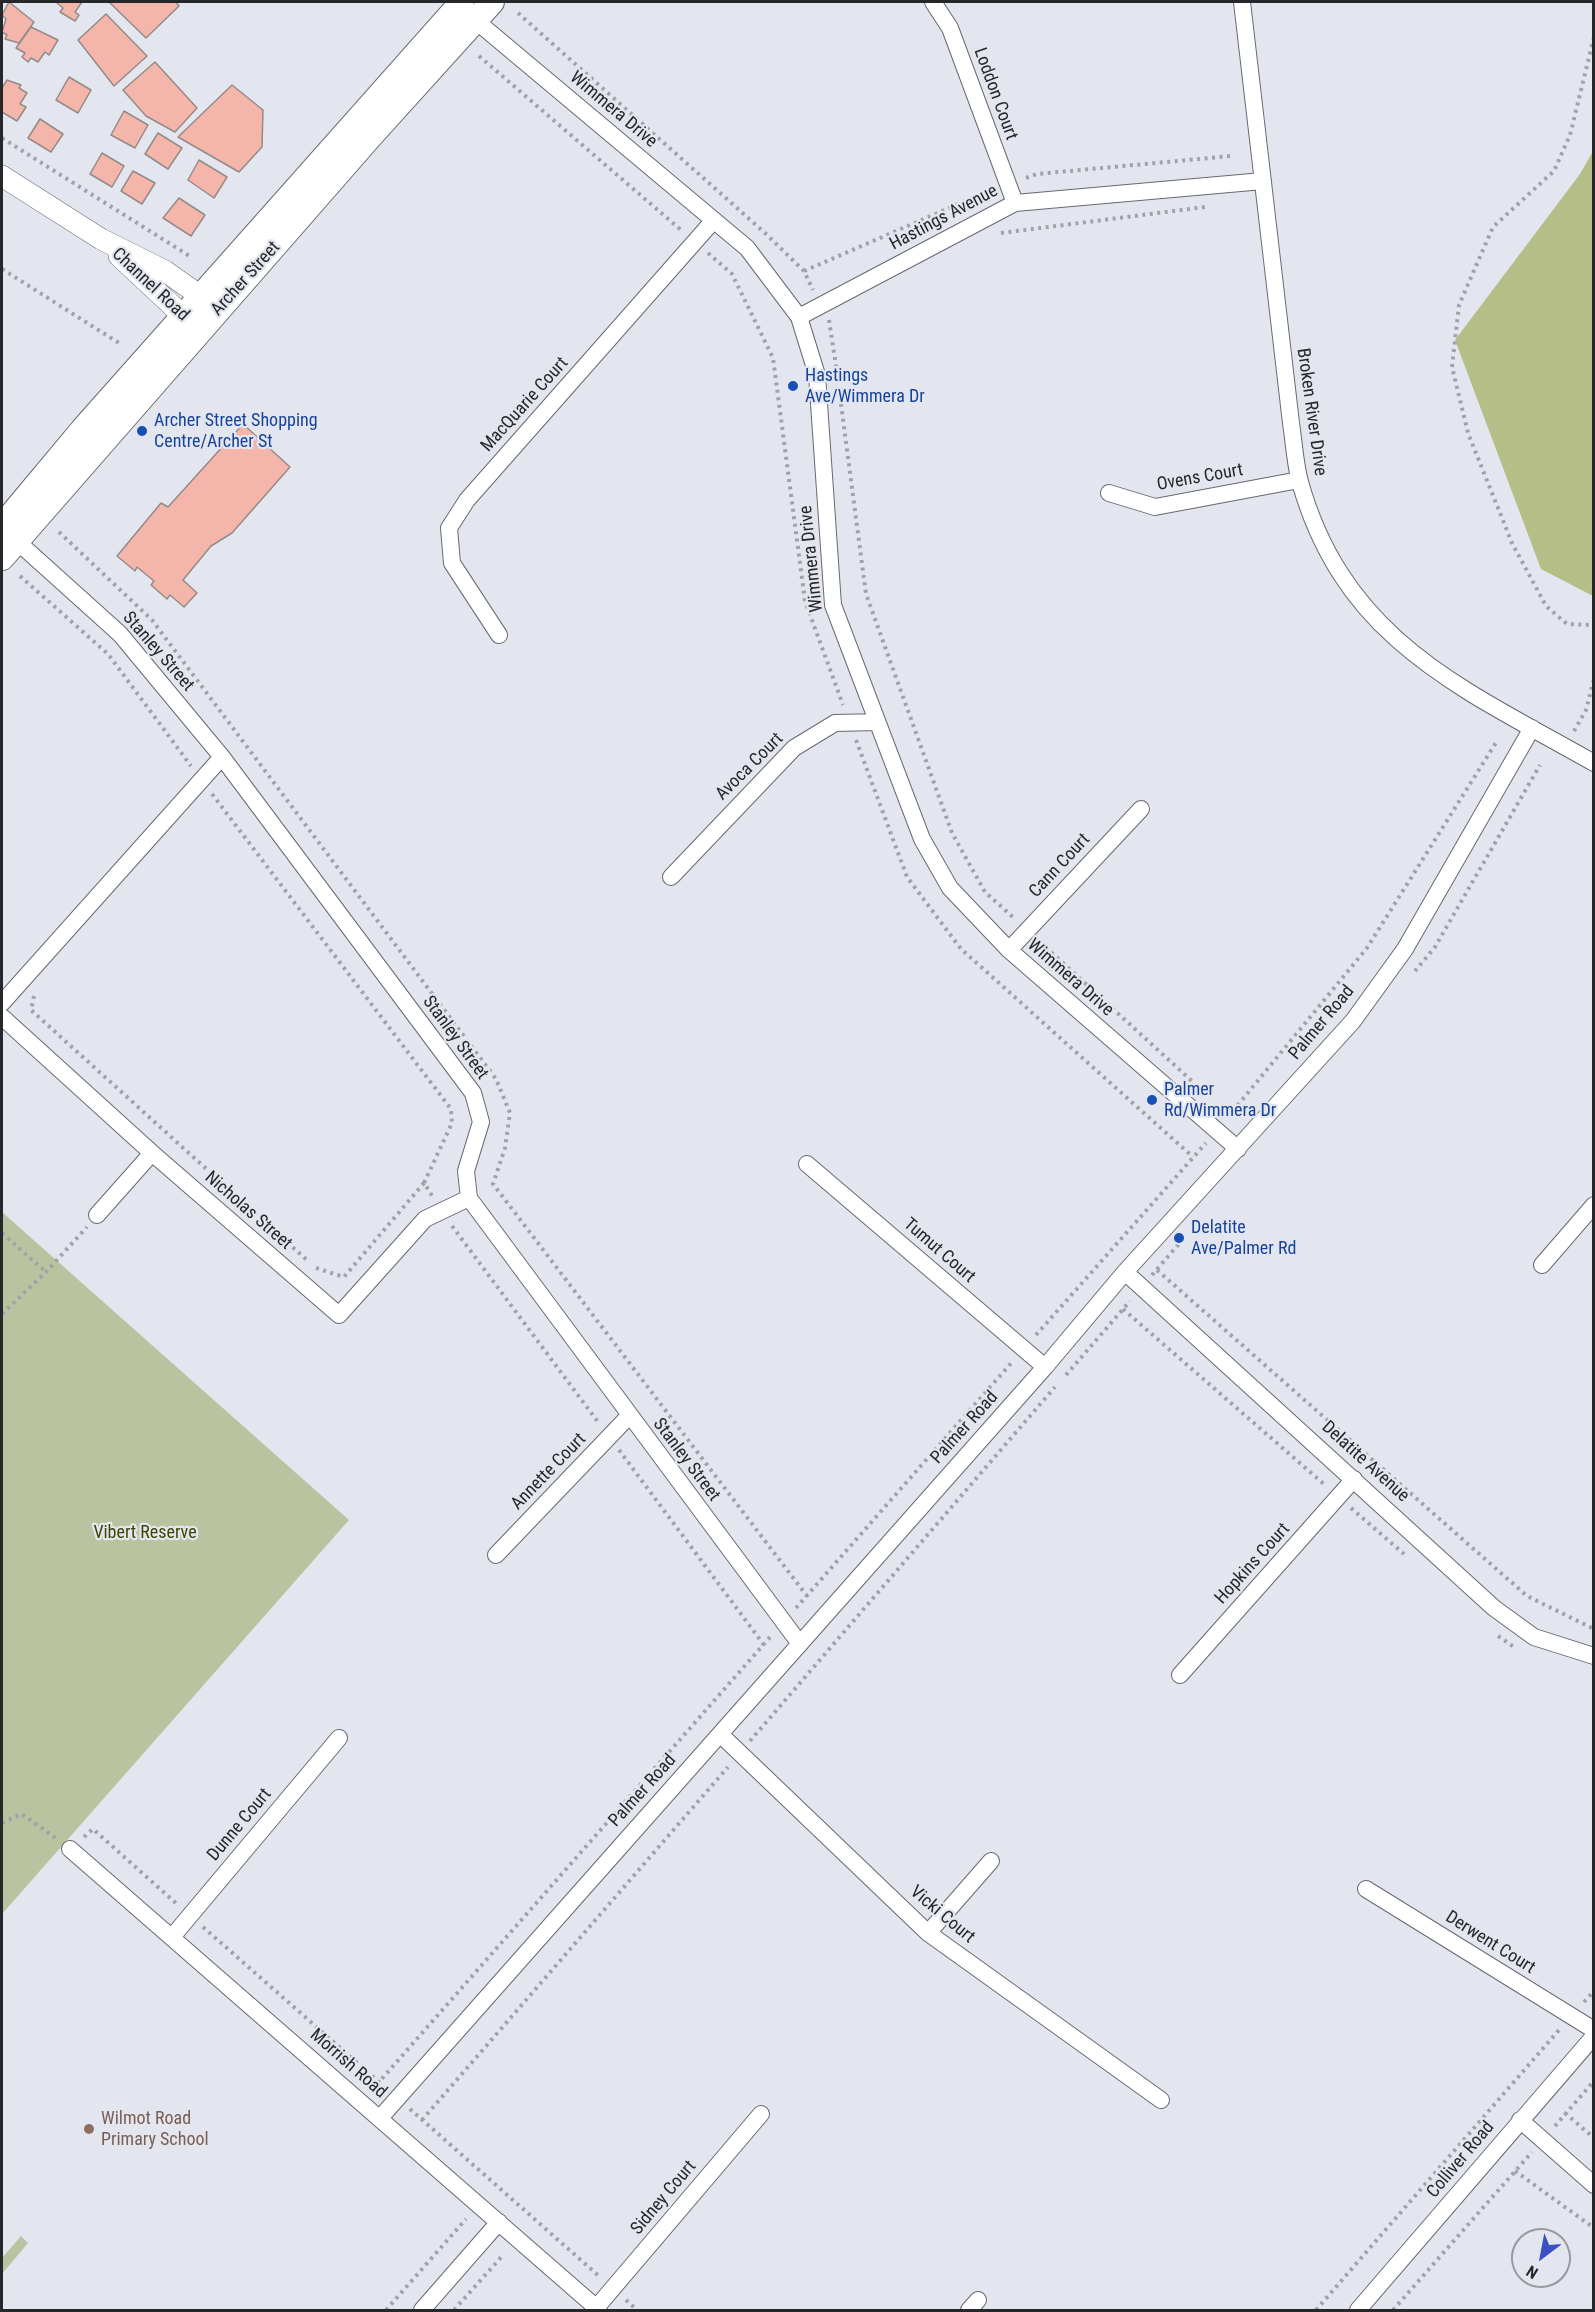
<!DOCTYPE html>
<html>
<head>
<meta charset="utf-8">
<style>
	body { margin:0 }
	#map { position:relative; width:1595px; height:2312px; overflow:hidden; background:#e4e6ef; font-family:"Roboto Condensed",sans-serif }
	canvas { display:block }
	.frame { position:absolute; inset:0; border:3px solid #26272a; pointer-events:none }
	.north { position:absolute; left:1511px; top:2228px; width:60px; height:60px; box-sizing:border-box; background:#e4e6ef; border:2px solid #989aa0; border-radius:50%; rotate:212deg; font-size:16px; font-weight:700; line-height:24px; text-align:center; color:#26272a }
	.north::after { content:''; display:block; margin:auto; width:21px; height:27px; background:#3b50c2; clip-path:polygon(50% 0,100% 100%,50% 72%,0 100%) }
</style>
</head>
<body>
<div id="map">
<canvas width="1595" height="2312"></canvas>
<div class="frame"></div>
<div class="north">N</div>
</div>
<script>
const c = document.querySelector('canvas').getContext('2d');
c.lineJoin = 'round';
function fillPath(path, color) { c.fillStyle = color; c.fill(path, 'evenodd'); }
function stroke(path, color, width, dash) { c.strokeStyle = color; c.lineWidth = width; c.lineCap = dash ? 'butt' : 'round'; c.setLineDash(dash || []); c.stroke(path); }
function write(font, color, halo, rows, align = 'center') {
  c.font = font + ' "Roboto Condensed",sans-serif'; c.lineWidth = 4.5; c.setLineDash([]); c.textBaseline = 'middle'; c.strokeStyle = halo; c.fillStyle = color; for (const [text, x, y, turn = 0] of rows) {
    c.save(); c.translate(x, y); c.rotate((+turn || 0) * Math.PI / 180); c.textAlign = isNaN(turn) ? turn : align; if (halo) c.strokeText(text, 0, 0); c.fillText(text, 0, 0); c.restore();
  }
}
fillPath(new Path2D(`
	M2,1212l347,308 -347,394z
	M21,2236l7,7 -26,31v-16z`), '#bbc29f');
fillPath(new Path2D(`
	M1593,151v445l-52,-27 -86,-229 125,-166z`), '#b5be87');
const building = new Path2D(`
	M9,2l25,20 -15,21 -14,-4 2,-4 -5,-3 4,-13 -4,-4z
	M56,2h26l-7,10 4,3 -4,6 -15,-9 3,-4z
	M109,2h67l3,4 -33,32z
	M106,14l41,42 -33,30 -36,-46z
	M31,27l27,13 -9,15 -4,-3 -7,10 -7,-4 -3,4 -6,-5 3,-4 -9,-5z
	M155,62l42,46 -22,24 -29,-16 -23,-26z
	M69,77l22,13 -13,23 -22,-13z
	M7,80l14,5 -2,3 8,5 -7,11 6,3 -9,14 -15,-9v-24z
	M232,85l31,25 -1,37 -23,25 -61,-35z
	M124,111l24,14 -13,23 -24,-13z
	M40,119l23,15 -12,18 -23,-14z
	M158,133l24,15 -14,21 -23,-15z
	M102,153l22,13 -12,21 -22,-13z
	M199,160l28,17 -13,21 -26,-18z
	M133,171l22,12 -13,21 -21,-13z
	M179,198l26,17 -14,21 -28,-18z
	M243,424l47,43 -58,66 -21,13 -28,34 14,13 -13,14 -14,-12 -3,4 -16,-14 3,-4 -17,-14 -2,4 -18,-15 44,-53 7,4z`);
fillPath(building, '#f4b6aa');
stroke(building, '#948b89', 1.5);
const minor = new Path2D(`
	M933,2l17,26 65,175
	M1242,2l49,421c3,20 4,40 9,59 45,159 162,206 294,281
	M469,15l278,233 52,69 18,58 16,230 89,234 28,49 59,62 229,199
	M799,317l216,-114 248,-22
	M1109,493l46,14 144,-27
	M10,535l110,99 102,123 251,336 8,29 -15,49 3,27 331,446
	M499,635l-47,-72 -3,-35 18,-28 247,-280
	M671,877l123,-129 41,-25 42,-1
	M1009,950l132,-141
	M2,1003l220,-246
	M2,1017l150,136 187,162 86,-96 44,-21
	M807,1164l238,203
	M97,1215l55,-62
	M1542,1265l52,-60
	M1125,1272l369,336 40,29 60,19
	M496,1555l133,-139
	M1180,1675l174,-196
	M720,1734l208,199 233,167
	M70,1849l529,461
	M1366,1889l228,141
	M928,1933l63,-72
	M172,1937l167,-199
	M380,2118l665,-751 80,-95 228,-251 52,-72 127,-221
	M1520,2120l74,65
	M596,2308l165,-194
	M422,2310l77,-88
	M969,2310l9,-10
	M1358,2310l236,-274`);
const tertiary = new Path2D(`
	M2,176l99,63 64,32 48,34
	M119,256l76,71`);
const secondary = new Path2D(`
	M2,526l81,-97 379,-427
	M2,558l367,-420 123,-136`);
stroke(minor, '#676970', 18);
stroke(tertiary, '#676970', 22);
stroke(secondary, '#676970', 26);
stroke(new Path2D(`
	M518,13l247,220 39,38 9,19
	M1594,37l-24,98 -16,36 -61,56 -34,78 -7,62 16,66 44,110 34,63 21,18 27,1
	M479,56l202,174
	M2,138l189,119
	M1026,178l11,-4 194,-18
	M1001,233l204,-26
	M708,253l24,21 41,84 32,243 38,104
	M2,269l117,74
	M804,271l189,-82
	M829,320l7,46
	M839,389l27,205 86,239 33,59 30,27
	M59,532l93,88 344,459 14,34 -5,35 -12,36 314,412
	M20,576l88,78 83,112
	M1574,731l12,-21 8,-31
	M856,740l51,137 54,72 232,208
	M212,794l239,315 1,14 -28,60 9,14
	M1040,942l154,141
	M1415,971l20,-24 105,-182
	M34,996l-3,14 277,251
	M1228,1117l139,-169 130,-207
	M452,1226l146,196
	M2,1233l44,39
	M316,1268l28,9 80,-94
	M1157,1270l370,326 67,33
	M1152,1275l32,-37
	M1123,1309l202,176
	M2,1314l44,-42 41,-45
	M1036,1335l170,-192
	M1066,1375l64,-74
	M619,1450l145,195
	M1351,1508l53,46
	M796,1608l217,-247
	M1498,1636l16,11
	M750,1741l305,-354
	M2,1823l20,-9 35,25
	M84,1837l9,-8 84,75
	M203,1927l177,156
	M1584,2002l10,-11
	M372,2090l399,-454
	M410,2109l190,168
	M1565,2113l29,25
	M422,2120l306,-353
	M1555,2126l39,-45
	M1515,2171l79,57
	M626,2300l11,10
	M386,2310l80,-91
	M454,2310l50,-56
	M1316,2310l243,-280
	M1393,2310l139,-158`), '#a1a2a9', 4, [3, 4.5]);
stroke(minor, '#fff', 16);
stroke(tertiary, '#fff', 21);
stroke(secondary, '#fff', 24);
for (const [x, y, r, color] of [
	[793,386,6,"#1a4fb4"],
	[142,431,6,"#1a4fb4"],
	[1152,1100,6,"#1a4fb4"],
	[1179,1238,6,"#1a4fb4"],
	[89,2129,6,"#8d6e63"]
]) { const dot = new Path2D(); dot.arc(x, y, r, 0, 2 * Math.PI); c.fillStyle = color; c.fill(dot); stroke(dot, '#e4e6ef', 2); }
write('18px', '#26272a', '#e4e6ef', [
	["Loddon Court",995,94,70],
	["Wimmera Drive",613,110,40],
	["Hastings Avenue",944,218,-28],
	["Archer Street",246,279,-48],
	["Channel Road",150,285,43],
	["MacQuarie Court",525,405,-48],
	["Broken River Drive",1311,412,82],
	["Ovens Court",1200,478,-10],
	["Wimmera Drive",812,559,-96],
	["Stanley Street",158,652,49],
	["Avoca Court",750,767,-45],
	["Cann Court",1060,866,-47],
	["Wimmera Drive",1070,978,41],
	["Palmer Road",1322,1023,-50],
	["Stanley Street",455,1038,54],
	["Nicholas Street",248,1211,41],
	["Tumut Court",939,1251,41],
	["Palmer Road",965,1428,-48],
	["Stanley Street",686,1460,53],
	["Delatite Avenue",1365,1462,42],
	["Annette Court",549,1472,-46],
	["Hopkins Court",1253,1564,-48],
	["Palmer Road",643,1791,-48],
	["Dunne Court",240,1825,-50],
	["Vicki Court",942,1915,40],
	["Derwent Court",1490,1943,32],
	["Morrish Road",348,2064,41],
	["Colliver Road",1461,2160,-50],
	["Sidney Court",664,2198,-50]
]);
write('18px', '#164399', '#e4e6ef', [
	["Hastings",805,376],
	["Ave/Wimmera Dr",805,397],
	["Archer Street Shopping",154,421],
	["Centre/Archer St",154,442],
	["Palmer",1164,1090],
	["Rd/Wimmera Dr",1164,1111],
	["Delatite",1191,1228],
	["Ave/Palmer Rd",1191,1249]
], 'left');
write('18px', '#3c4400', '#e4e6ef', [
	["Vibert Reserve",145,1533]
]);
write('18px', '#785e54', '#e4e6ef', [
	["Wilmot Road",101,2119],
	["Primary School",101,2140]
], 'left');
</script>
</body>
</html>
